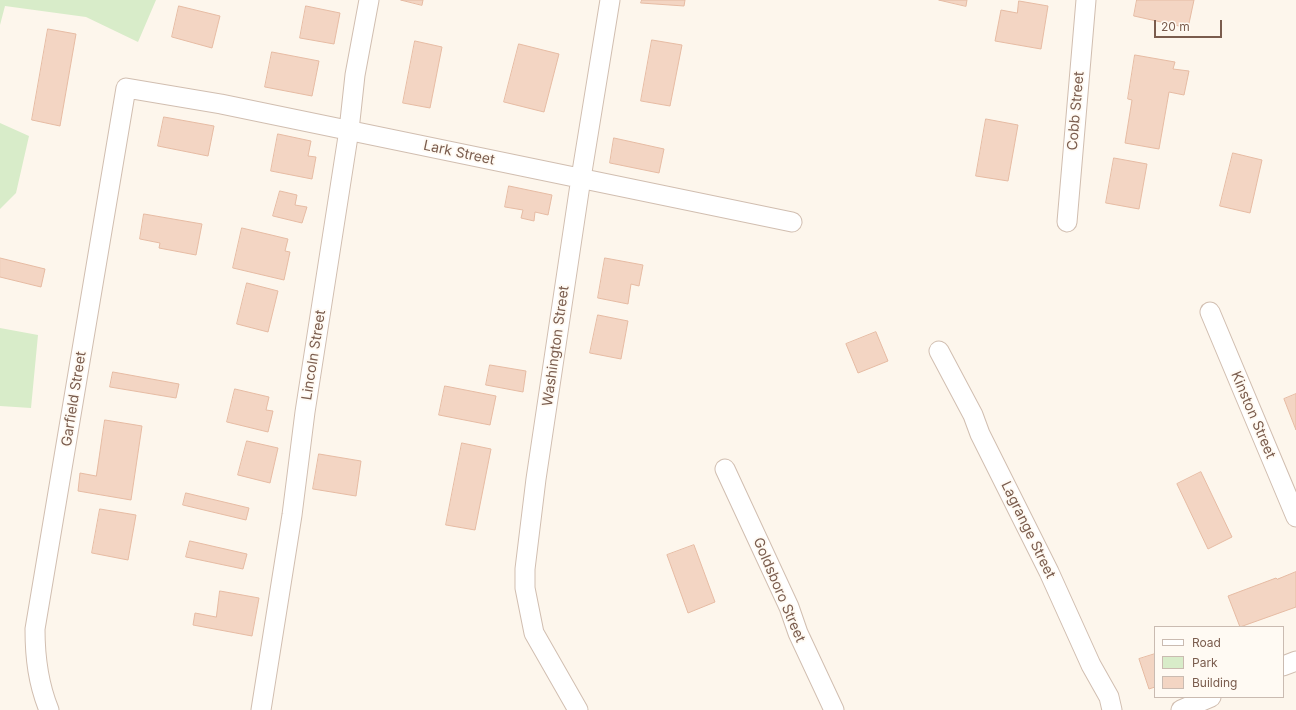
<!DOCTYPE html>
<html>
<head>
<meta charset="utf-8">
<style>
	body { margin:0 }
	#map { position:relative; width:1296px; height:710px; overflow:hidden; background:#fdf6ec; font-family:Inter,sans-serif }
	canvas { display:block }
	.legend { position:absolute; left:1154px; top:626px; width:130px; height:72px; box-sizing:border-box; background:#fffaf3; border:1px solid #cabbb1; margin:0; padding:5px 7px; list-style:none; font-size:12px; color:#7a5c4d }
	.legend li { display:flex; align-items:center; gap:8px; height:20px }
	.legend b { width:20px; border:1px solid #cabbb1 }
	.scale { position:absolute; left:1154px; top:20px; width:68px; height:18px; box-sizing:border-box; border:2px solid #7a5c4d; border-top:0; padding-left:5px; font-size:12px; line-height:14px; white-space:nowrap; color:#7a5c4d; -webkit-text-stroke:3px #fffaf3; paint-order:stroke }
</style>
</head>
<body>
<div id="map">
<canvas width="1296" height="710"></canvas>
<ul class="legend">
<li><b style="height:5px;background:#fff"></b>Road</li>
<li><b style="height:11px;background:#d8ecc9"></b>Park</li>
<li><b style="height:11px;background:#f3d5c3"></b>Building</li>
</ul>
<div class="scale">20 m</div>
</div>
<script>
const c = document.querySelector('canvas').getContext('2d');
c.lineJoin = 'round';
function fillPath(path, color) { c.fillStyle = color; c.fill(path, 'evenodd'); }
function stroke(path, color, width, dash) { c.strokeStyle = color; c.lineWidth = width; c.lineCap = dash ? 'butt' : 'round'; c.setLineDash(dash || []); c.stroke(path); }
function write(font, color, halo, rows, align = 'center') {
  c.font = font + ' Inter,sans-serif'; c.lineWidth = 3.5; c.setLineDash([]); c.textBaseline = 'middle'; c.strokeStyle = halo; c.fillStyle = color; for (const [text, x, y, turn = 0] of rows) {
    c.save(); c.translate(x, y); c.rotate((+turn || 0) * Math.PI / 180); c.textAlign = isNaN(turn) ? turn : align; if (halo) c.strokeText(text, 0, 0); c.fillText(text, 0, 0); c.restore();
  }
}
fillPath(new Path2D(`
	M0,0h156l-18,42 -52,-25 -81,-11 -5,19z
	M0,123l29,13 -13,57 -16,16z
	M0,328l38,7 -7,73 -31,-2z`), '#d8ecc9');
const building = new Path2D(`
	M401,0h22l-1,5z
	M642,0h43l-1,6 -43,-3z
	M939,0h28l-1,6z
	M1137,0h57l-6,28 -54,-12z
	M1019,1l29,5 -7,43 -46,-8 6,-31 16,3z
	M179,6l41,10 -8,32 -40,-11z
	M306,6l34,7 -6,31 -34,-6z
	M48,29l28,5 -16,92 -28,-6z
	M652,40l30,5 -12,61 -29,-5z
	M415,41l27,6 -12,61 -27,-5z
	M519,44l40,10 -15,58 -40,-10z
	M272,52l47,9 -7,35 -47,-9z
	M1135,55l40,7 -2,7 16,2 -5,24 -15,-3 -10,57 -34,-6 7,-43 -4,-1z
	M164,117l50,9 -6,30 -50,-10z
	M986,119l32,6 -10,56 -32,-5z
	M278,134l33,7 -3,15 8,1 -4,22 -41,-8z
	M614,138l50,11 -5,24 -49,-10z
	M1233,153l29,7 -12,53 -30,-7z
	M1114,158l33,6 -8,45 -33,-6z
	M509,186l43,9 -4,20 -13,-3 -1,9 -13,-3 2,-8 -18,-3z
	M280,191l17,4 -2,10 12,2 -5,16 -29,-7z
	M144,214l58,10 -6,31 -37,-7 1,-5 -20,-4z
	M242,228l46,11 -3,12 5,1 -6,28 -51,-12z
	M0,258l45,11 -4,18 -41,-10z
	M605,258l38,7 -4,21 -8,-2 -3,20 -30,-6z
	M247,283l31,8 -10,41 -31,-8z
	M598,315l30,6 -7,38 -31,-6z
	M876,332l12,29 -30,12 -12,-29z
	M490,365l36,6 -3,21 -37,-7z
	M113,372l66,12 -3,14 -66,-11z
	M445,386l51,10 -6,29 -51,-10z
	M235,389l34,8 -3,13 7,1 -5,21 -41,-10z
	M1296,394v36l-12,-31z
	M105,420l37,6 -11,74 -53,-9 2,-18 16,3z
	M247,441l31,7 -8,35 -32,-8z
	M462,443l29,6 -16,81 -29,-5z
	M319,454l42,7 -5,35 -43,-7z
	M1201,472l31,65 -24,12 -31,-65z
	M186,493l63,15 -3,12 -63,-15z
	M100,509l36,6 -8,45 -36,-7z
	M190,541l57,13 -4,15 -57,-12z
	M694,545l21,57 -27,11 -21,-58z
	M1296,572v35l-56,20 -12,-31 48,-18 1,1z
	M220,591l39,7 -7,38 -59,-11 2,-12 21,4z
	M1155,654v33l-6,2 -10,-30z`);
fillPath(building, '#f3d5c3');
stroke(building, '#e6bba3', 1);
const minor = new Path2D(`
	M1067,222l19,-222
	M1210,312l86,205
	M939,351l34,64 7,19 69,138 42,93 18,32 3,13
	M725,469l64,138 9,26 36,77
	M1283,666l13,-5
	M49,710c-11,-27 -14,-52 -14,-81l91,-541 95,16 571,118
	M261,710l31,-195 13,-103 44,-282 6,-55 14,-75
	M578,710l-44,-77 -9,-45v-19l11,-90 45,-301 29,-178
	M1181,710l30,-13`);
stroke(minor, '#d1beb0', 21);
stroke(minor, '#fff', 19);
write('14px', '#7a5c4d', '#fffaf3', [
	["Cobb Street",1076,111,-85],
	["Lark Street",459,153,12],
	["Washington Street",556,346,-82],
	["Lincoln Street",314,355,-81],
	["Garfield Street",74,399,-81],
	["Kinston Street",1253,415,67],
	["Lagrange Street",1028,530,64],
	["Goldsboro Street",779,590,67]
]);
</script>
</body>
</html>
